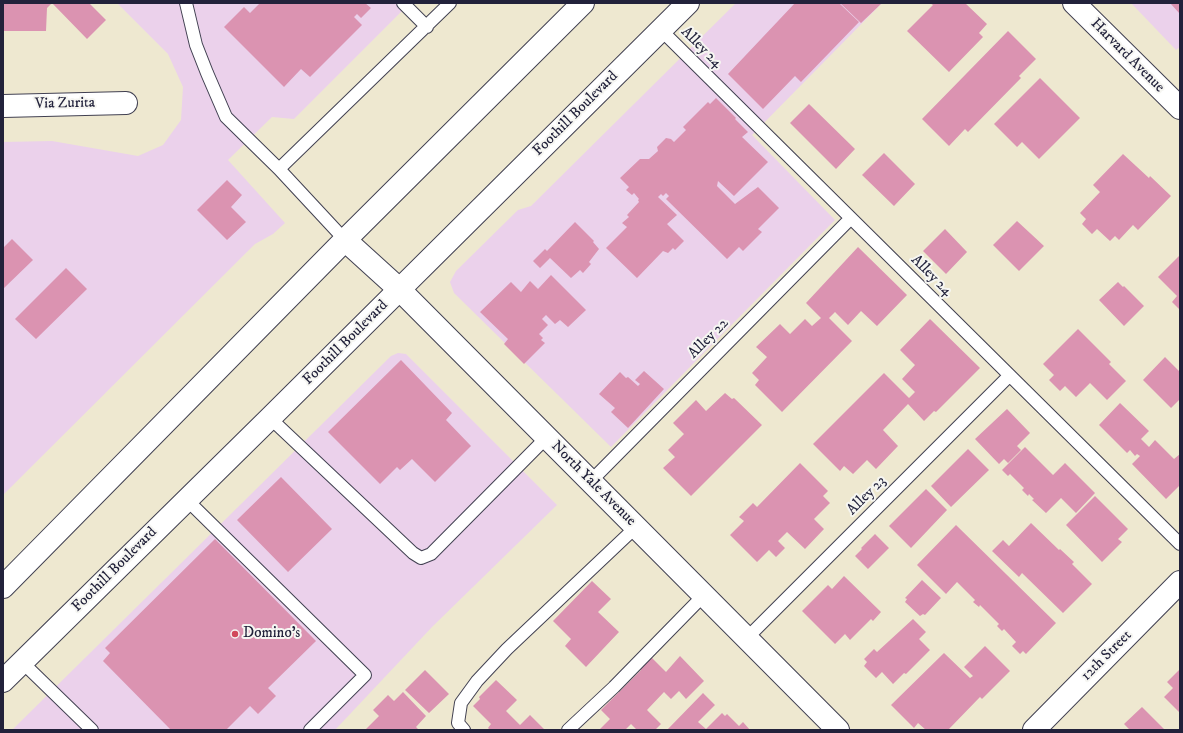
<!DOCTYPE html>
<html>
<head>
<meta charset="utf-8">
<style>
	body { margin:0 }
	#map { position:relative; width:1183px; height:733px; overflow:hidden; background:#eee8d0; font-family:"IM FELL DW Pica",serif }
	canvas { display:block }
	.frame { position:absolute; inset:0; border:4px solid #22223b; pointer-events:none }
</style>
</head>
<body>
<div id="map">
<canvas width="1183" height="733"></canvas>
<div class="frame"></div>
</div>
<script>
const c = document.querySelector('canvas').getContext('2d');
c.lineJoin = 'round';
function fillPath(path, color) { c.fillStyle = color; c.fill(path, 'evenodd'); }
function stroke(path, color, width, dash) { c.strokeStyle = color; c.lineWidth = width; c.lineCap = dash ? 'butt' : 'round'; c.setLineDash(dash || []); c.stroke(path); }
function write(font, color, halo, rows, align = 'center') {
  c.font = font + ' "IM FELL DW Pica",serif'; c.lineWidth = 4; c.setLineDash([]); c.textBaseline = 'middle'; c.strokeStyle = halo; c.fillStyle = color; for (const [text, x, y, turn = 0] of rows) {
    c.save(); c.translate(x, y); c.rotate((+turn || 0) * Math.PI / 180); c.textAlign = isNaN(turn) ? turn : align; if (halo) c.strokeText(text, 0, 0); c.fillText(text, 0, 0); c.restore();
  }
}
fillPath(new Path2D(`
	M117,3h293l-116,116 -22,-2 -44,43 57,63 -12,11 -18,10 -252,251v-353l49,-1 86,15 25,-11 18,-25 2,-33 -15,-33z
	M736,3h146l-130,132 83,85 -224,227 -157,-154 -4,-11 6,-11 62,-61 13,-4z
	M1131,3h49v44l-4,3z
	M398,353l8,1 151,151 -125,122 -97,103h-323l379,-374z`), '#ebd1eb');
fillPath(new Path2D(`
	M3,3h86l17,17 -19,19 -35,-36 -5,5 -1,23h-43z
	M260,3h105l6,5 -10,10 -4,-4 -3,3 8,8 -52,52 -9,-8 -17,18 -60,-60 20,-20 6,6z
	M795,3h44l20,19 -58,60 -6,-6 -32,33 -35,-35z
	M840,3h42l-21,20z
	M930,3h35l22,21 -8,9 4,4 -34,35 -42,-41 26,-26z
	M1170,3h10v11z
	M1008,31l28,28 -17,17 2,2 -53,54 -3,-3 -16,17 -27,-27z
	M1040,78l40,40 -41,41 -17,-17 -5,5 -23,-23z
	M716,98l20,20 -1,1 13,13 -6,5 26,25 -34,34 -16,-15 -1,5 18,18 23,-17 21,21 -21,21 4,3 -19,19 -4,-4 -12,12 -61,-60 3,-3 -3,-3 -3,3 -2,-2 -3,3 19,18 -10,9 17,17 -9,9 -2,-2 -5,5 -5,-2 -26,27 -31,-30 21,-21 -5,-4 7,-6 -2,-2 12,-13 -1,-2 1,-1 -5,-6 -2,2 -6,-5 3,-3 -9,-9 20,-19h9l9,-8 -1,-4 9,-9 5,1 3,3 12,-12 -3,-3 25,-25 2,2z
	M809,104l46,45 -19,20 -46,-46z
	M884,153l31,31 -21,22 -32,-31z
	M1123,154l26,24 1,-2 21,20 -33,34 -5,-5 -14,15 -4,-4 -5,5 -13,-12 -5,5 -10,-10 4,-5 -6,-6 20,-21 -7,-7z
	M227,180l15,15 -11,12 15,15 -19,18 -30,-30z
	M1017,221l27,25 -25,25 -26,-26z
	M575,222l19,19 -1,1 6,7 -10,13 2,2 -8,9 -3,-3 -9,8 -21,-20 -10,10 -7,-7 12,-12 2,2z
	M945,229l22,23 -21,22 -23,-23z
	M12,239l21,21 -30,29v-41z
	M858,247l49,48 -30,31 -16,-15 -13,14 -13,-13 -6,6 23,23 -70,71 -27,-27 4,-5 -7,-7 15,-16 -11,-10 24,-23 10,10 15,-15 7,7 9,-8 -15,-15z
	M1180,255v55l-8,-8 5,-6 -19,-19z
	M66,268l21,21 -51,50 -21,-20z
	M551,275l35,35 -18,17 -8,-7 -5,4 -9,-9 -4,4 6,6 -9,9 4,4 -2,2 4,3 -21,21 -20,-20 4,-5 -28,-27 31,-30 10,10 9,-11 8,8z
	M1118,282l5,5 1,-1 20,20 -20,20 -25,-26z
	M930,319l50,49 -44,44 -2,-1 -10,10 -16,-17 -25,26 15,16 -22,23 -9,-9 -14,14 -9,-8 -4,5 -27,-27 71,-71 25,25 6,-6 -13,-13 13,-14 -15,-15z
	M1078,329l33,33 -2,2 17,17 -19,19 -17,-17 -14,14 -11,-11 -5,5 -11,-11 5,-5 -11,-11z
	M1165,357l15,15v27l-9,9 -28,-28z
	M401,360l51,53 -6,7 25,26 -36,36 -23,-23 -12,11 -3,-3 -17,17 -52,-52z
	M644,371l20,18 -36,39 -17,-16 4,-4 -16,-14 21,-22 6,6 2,-1 10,9 2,-2 -5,-4z
	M725,393l7,6 2,-1 28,27 -71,71 -28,-28 12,-11 -7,-7 16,-16 -11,-11 23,-23 10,11z
	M1120,403l29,28 -8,8 8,8 6,-7 19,19 6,-5v31l-14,14 -34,-35 8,-8 -3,-2 -2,2 -5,-6 -3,3 -28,-28z
	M1007,409l23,24 -13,13 4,4 -13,13 -4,-4 -5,5 -24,-25z
	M1025,447l28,28 12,-12 30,30 -19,20 -15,-15 -15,15 -14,-13 2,-1 -5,-5 -1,2 -6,-6 2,-2 -14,-14 -2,2 -6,-6z
	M968,449l21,21 -38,37 -20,-21z
	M800,463l28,28 -5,5 7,7 -16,16 10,10 -19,20 -18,-17 -9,9 7,7 -9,9 -7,-7 -12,12 -27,-27 14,-14 -5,-4 14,-14 4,4z
	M281,477l51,52 -44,43 -51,-52z
	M926,489l21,21 -36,38 -22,-22z
	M1095,496l33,33 -10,10 4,3 -20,20 -36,-37z
	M1031,523l28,27 1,-1 14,13 -2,2 20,20 -29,29 -41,-40 -3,4 -27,-26 11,-11 6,6z
	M956,525l100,98 -30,31 -3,-3 -3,3 -8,-8 4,-4 -12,-13 -2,2 -5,-5 2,-2 -19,-19 -1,2 -6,-5 2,-2 -18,-18 -11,12 -29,-29z
	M875,534l14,14 -21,21 -13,-13 7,-7 -1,-1z
	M215,539l101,102 -48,47 8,8 -18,18 -8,-8 -24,24h-55l-68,-69 7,-8 -5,-5z
	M844,576l37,36 -8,9 -2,-2 -21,21 -5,-6 -10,10 -33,-33 26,-26 4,4z
	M922,580l19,18 -16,17 -2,-1 -3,2 -15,-14 2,-3 -2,-1z
	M592,581l19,18 -13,13 21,20 -33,35 -21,-21 6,-7 -18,-18z
	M913,619l13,13 -7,7 11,11 -24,24 -2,-1 -11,11 -11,-12 -6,6 -12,-12 3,-4 -3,-3 10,-10 3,3z
	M985,646l25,25 -28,28 -2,-2 -32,33h-22l-8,-7 -4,5 -23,-23 53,-52 26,25 3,-2 -9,-9z
	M650,656l16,16 14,-16 24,25 -18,18 -7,-8 -8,8 -7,-7 -17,18 14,14 -6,6h-18l-6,-6 -6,6h-26l11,-11 -9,-9 40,-40 -3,-3z
	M1180,669v44l-16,-16 9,-9 -6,-6z
	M425,670l24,24 -20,19 -24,-23z
	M496,680l21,20 -11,11 14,14 10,-10 15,15h-55l-2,-2 3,-4 -18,-18 7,-7 -1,-2z
	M403,692l23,24 -10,11 3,3h-54l14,-14 -6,-6 15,-15 6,6z
	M703,693l12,12 -17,17 8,7 16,-16 3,3 2,-2 12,12 4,-4 7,8h-83z
	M1142,707l23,23h-35l-6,-6z`), '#db93b1');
const service = new Path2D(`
	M186,3l10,42 11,28 19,44 53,52 66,71
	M403,3l24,24
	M661,30l519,514
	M279,169l171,-166
	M270,418l143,135 8,5 10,-4 115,-116
	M590,482l261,-264
	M187,500l178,175 -55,55
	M747,638l262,-262
	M22,662l70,68
	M464,730l-6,-7 3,-20 16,-22 30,-32 129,-122
	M568,730l46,-43 90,-92`);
const minor = new Path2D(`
	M1074,3l106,105
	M3,106l123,-3
	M345,240l54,49 439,441
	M1034,730l146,-148`);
const primary = new Path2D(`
	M3,587l342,-347 238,-237
	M3,681l267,-263 418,-415`);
stroke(service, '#414051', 14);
stroke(minor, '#414051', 24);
stroke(primary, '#414051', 24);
stroke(service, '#fff', 12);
stroke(minor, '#fff', 22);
stroke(primary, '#fff', 22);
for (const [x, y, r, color] of [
	[235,634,4,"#d1495b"]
]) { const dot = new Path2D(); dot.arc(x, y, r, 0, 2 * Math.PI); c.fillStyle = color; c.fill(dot); stroke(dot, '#f6f6f2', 1.5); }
write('15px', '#22223b', '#f6f6f2', [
	["Alley 24",701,48,45],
	["Harvard Avenue",1127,56,45],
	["Via Zurita",65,104,-1],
	["Foothill Boulevard",576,114,-45],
	["Alley 24",931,276,45],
	["Alley 22",709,339,-45],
	["Foothill Boulevard",346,343,-45],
	["North Yale Avenue",593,484,45],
	["Alley 23",867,496,-45],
	["Foothill Boulevard",115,570,-45],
	["12th Street",1107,656,-45]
]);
write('15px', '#22223b', '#f6f6f2', [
	["Domino's",243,634]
], 'left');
</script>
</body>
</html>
